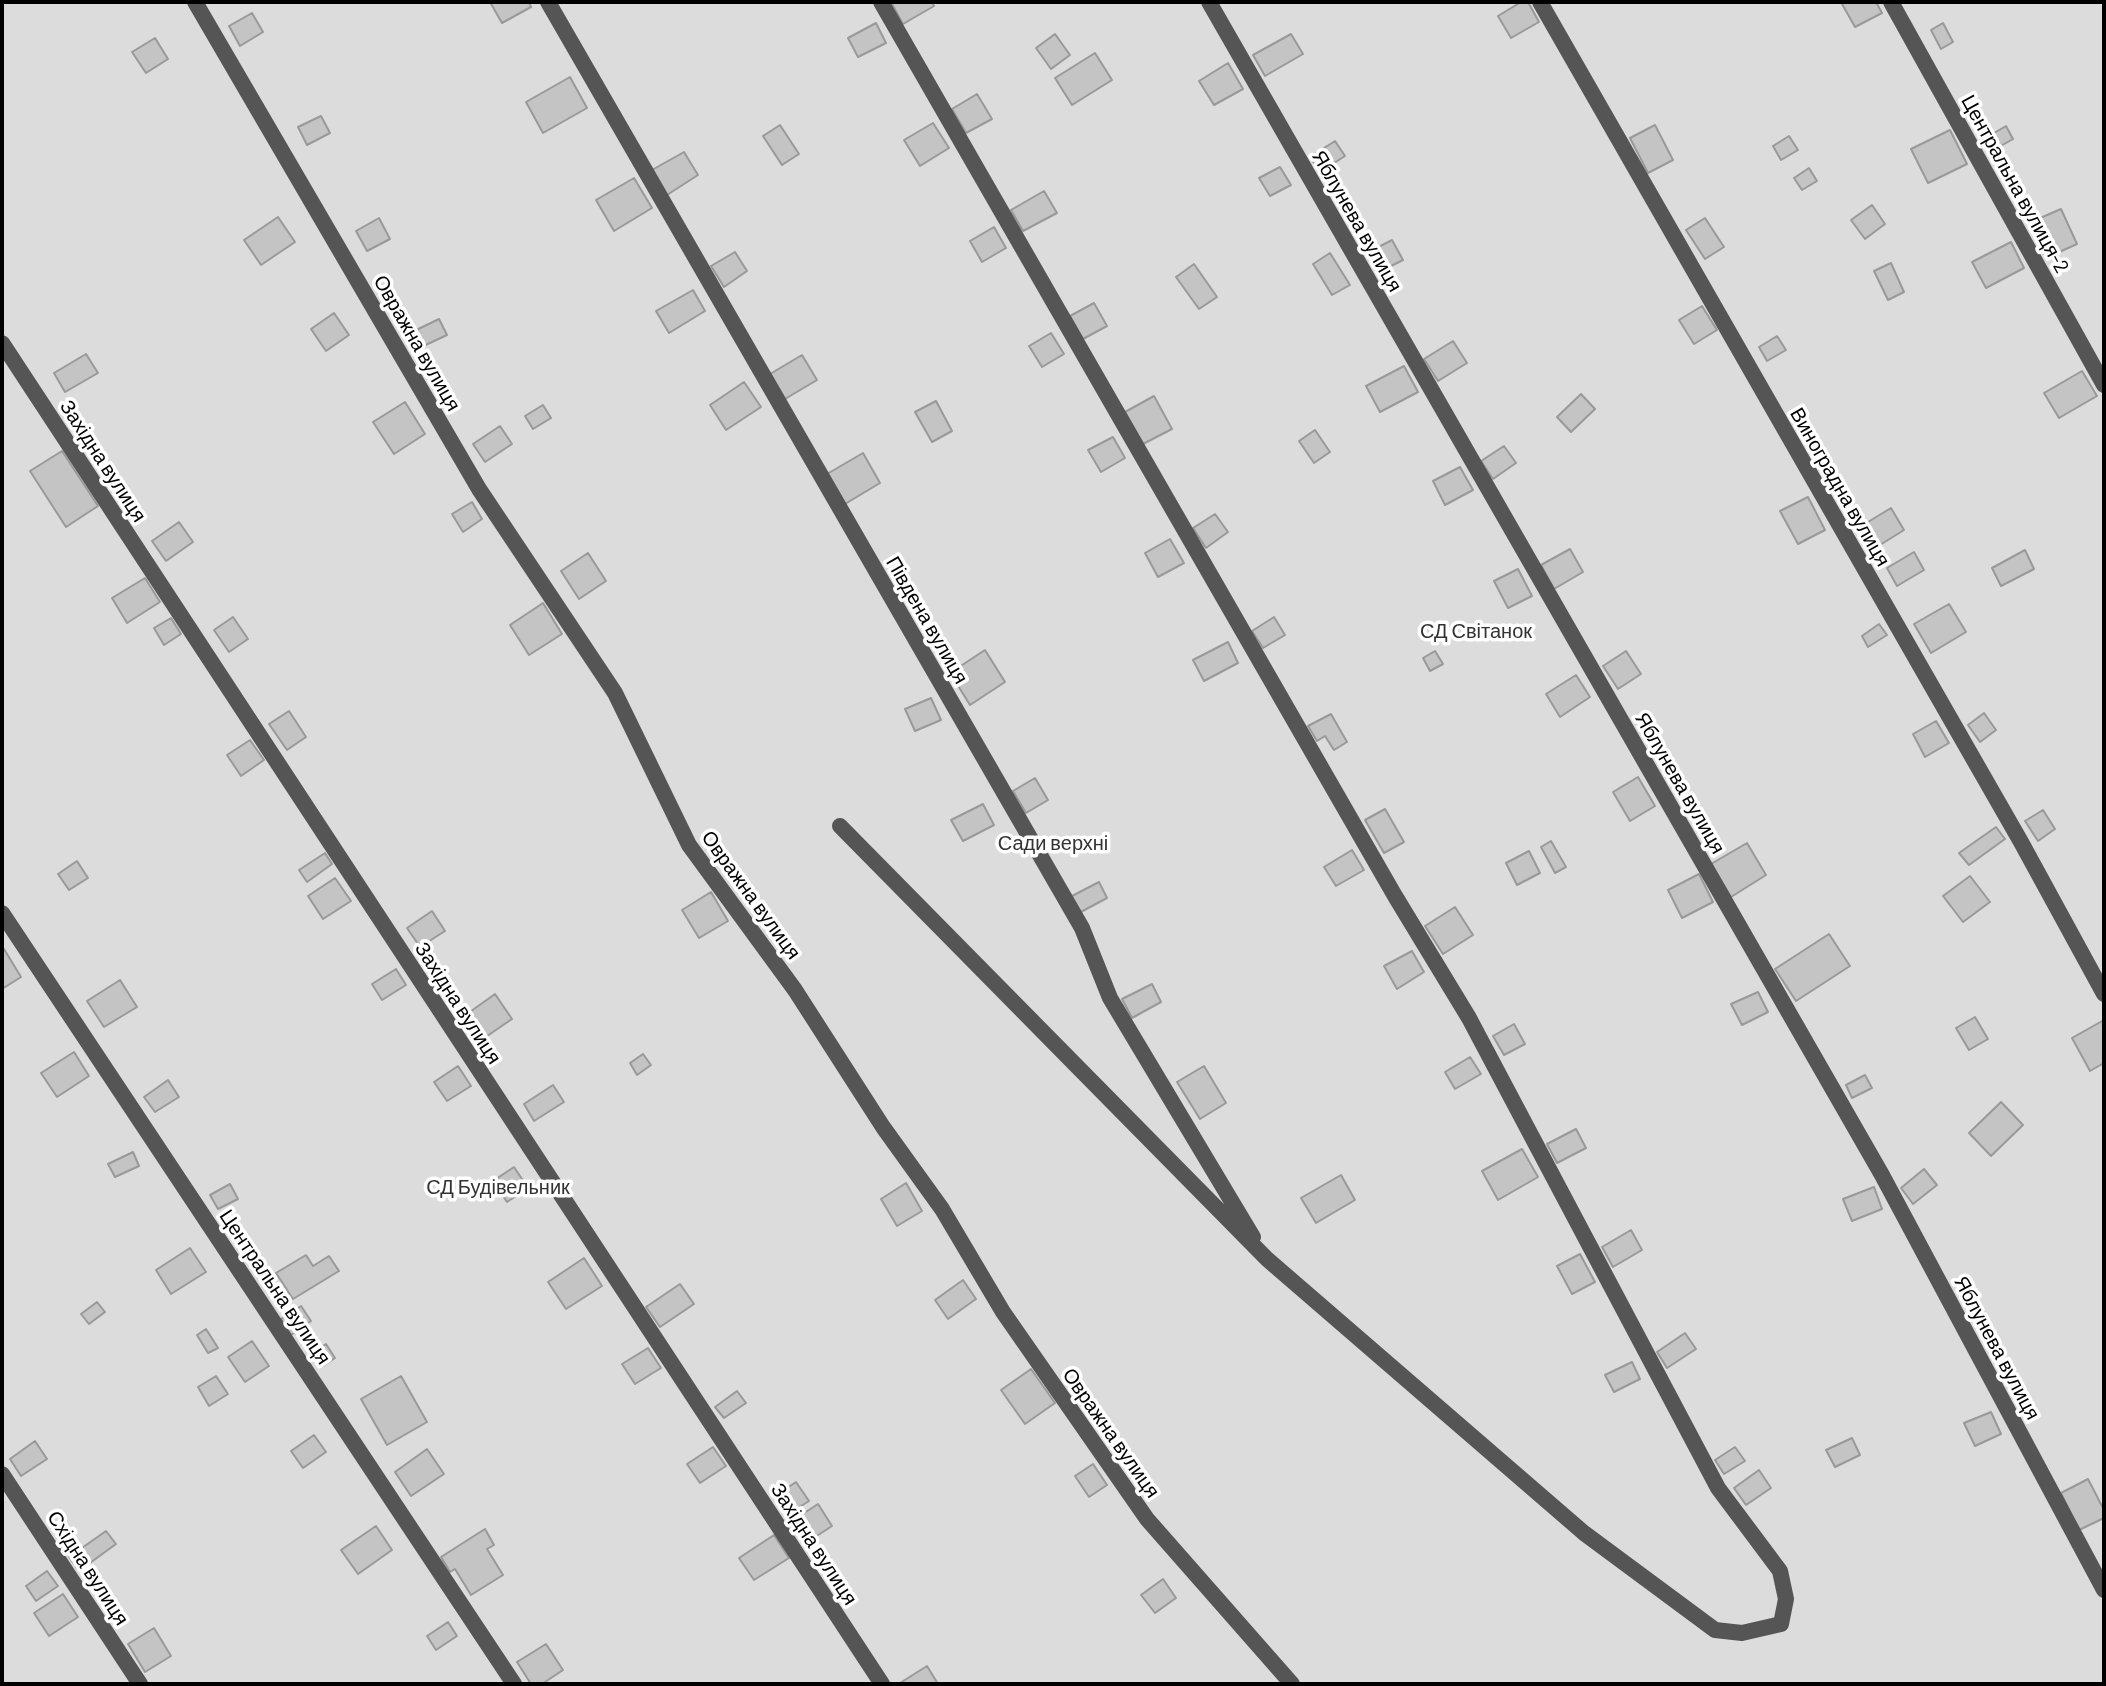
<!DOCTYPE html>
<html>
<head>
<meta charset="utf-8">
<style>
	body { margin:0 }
	#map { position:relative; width:2106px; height:1686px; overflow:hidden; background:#fff; font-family:Barlow,sans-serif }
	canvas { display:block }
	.frame { position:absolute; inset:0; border:4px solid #000; pointer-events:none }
</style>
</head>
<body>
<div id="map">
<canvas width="2106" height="1686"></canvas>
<div class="frame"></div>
</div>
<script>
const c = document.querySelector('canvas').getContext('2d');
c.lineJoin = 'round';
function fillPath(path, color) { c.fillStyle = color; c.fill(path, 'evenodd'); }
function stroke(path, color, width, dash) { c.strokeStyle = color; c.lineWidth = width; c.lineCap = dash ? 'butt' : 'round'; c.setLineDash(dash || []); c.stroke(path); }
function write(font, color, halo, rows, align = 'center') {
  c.font = font + ' Barlow,sans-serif'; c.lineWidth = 7; c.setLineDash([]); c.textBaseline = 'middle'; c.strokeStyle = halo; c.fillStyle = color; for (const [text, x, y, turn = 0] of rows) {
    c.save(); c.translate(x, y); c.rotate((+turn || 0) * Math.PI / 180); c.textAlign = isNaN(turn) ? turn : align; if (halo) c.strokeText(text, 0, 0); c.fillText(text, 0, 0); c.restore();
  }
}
fillPath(new Path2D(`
	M2,2h2102v1682h-2102z`), '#dcdcdc');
const building = new Path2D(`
	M490,2h39l2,5 -29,16z
	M891,2h41l2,4 -31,18z
	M1521,2h7l11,20 -28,16 -13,-22z
	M1846,2h30l6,11 -27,14 -13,-23z
	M252,13l11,19 -23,14 -11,-20z
	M876,23l10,20 -28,14 -10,-19z
	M1943,23l10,19 -12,7 -10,-19z
	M1055,34l15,21 -19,14 -15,-21z
	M1291,34l12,20 -38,22 -12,-21z
	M155,38l13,21 -22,14 -14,-21z
	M1095,53l17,27 -40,25 -17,-27z
	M1228,63l15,26 -29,16 -15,-24z
	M570,77l17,31 -44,25 -17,-31z
	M977,94l15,25 -26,14 -14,-24z
	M321,116l9,17 -23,12 -9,-18z
	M933,123l16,25 -29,18 -16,-26z
	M780,125l19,29 -17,11 -19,-29z
	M1655,125l18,35 -25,13 -18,-35z
	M2006,126l7,13 -21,12 -8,-12z
	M1950,130l17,34 -39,19 -17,-34z
	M1789,136l9,14 -17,10 -8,-14z
	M1335,141l10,15 -25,16 -10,-15z
	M684,152l14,23 -31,20 -15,-25z
	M1280,167l11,18 -21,11 -11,-18z
	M1809,168l8,13 -15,9 -8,-12z
	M634,178l18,30 -38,23 -18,-31z
	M1044,191l13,22 -34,18 -12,-21z
	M1872,205l13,19 -20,15 -14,-19z
	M2061,209l16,35 -31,14 -15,-36z
	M278,217l17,25 -34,23 -17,-25z
	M379,218l11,21 -23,12 -11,-20z
	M1705,218l19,29 -19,12 -19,-29z
	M994,227l12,21 -24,14 -12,-21z
	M1392,240l11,20 -26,13 -10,-20z
	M2011,242l13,26 -38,20 -14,-26z
	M735,252l12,19 -23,16 -13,-21z
	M1330,253l20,32 -18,10 -19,-31z
	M1891,263l13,29 -16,8 -14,-29z
	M1194,264l23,33 -18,12 -23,-32z
	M693,290l12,21 -36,22 -13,-22z
	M1094,303l13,23 -24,13 -13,-23z
	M1702,306l15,24 -23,14 -15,-24z
	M334,313l15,22 -23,16 -15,-22z
	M439,319l8,16 -30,14 -7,-16z
	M1051,333l13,21 -22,13 -13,-21z
	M1777,336l9,14 -19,11 -8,-14z
	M1453,341l14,22 -29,18 -14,-22z
	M86,354l12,19 -33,19 -11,-19z
	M802,355l15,25 -32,19 -15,-25z
	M1404,366l14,26 -38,20 -14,-26z
	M2082,371l15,25 -38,22 -15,-25z
	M744,382l17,25 -35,23 -16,-25z
	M1581,394l14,15 -24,23 -14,-15z
	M1154,396l18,33 -29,15 -18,-32z
	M936,401l16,30 -20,11 -17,-30z
	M405,402l20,32 -31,20 -21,-32z
	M543,405l8,13 -18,11 -8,-13z
	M500,426l12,18 -27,18 -12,-18z
	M1315,430l15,22 -16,11 -15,-22z
	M1113,437l12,21 -24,14 -13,-22z
	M1504,446l12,17 -23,16 -12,-18z
	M62,451l36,55 -32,21 -36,-56z
	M863,453l17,30 -35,21 -18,-30z
	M1460,467l13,23 -28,15 -12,-24z
	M1808,497l17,33 -27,14 -18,-33z
	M472,502l10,17 -19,13 -11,-18z
	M1891,508l13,22 -32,20 -14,-22z
	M1215,514l13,18 -22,16 -13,-20z
	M179,522l14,20 -27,19 -14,-20z
	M1170,539l14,24 -26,14 -13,-24z
	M1570,549l13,23 -29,17 -13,-24z
	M2025,550l9,19 -33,17 -9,-18z
	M1914,552l10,18 -27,16 -10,-18z
	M588,553l18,28 -27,18 -18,-28z
	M1518,569l14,27 -24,12 -14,-27z
	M145,578l15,24 -33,21 -15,-25z
	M543,603l19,31 -33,21 -19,-30z
	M1949,604l17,28 -35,21 -17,-29z
	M233,617l15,22 -19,13 -15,-22z
	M1274,617l11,18 -22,13 -11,-17z
	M171,618l10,16 -17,11 -10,-17z
	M1879,624l8,11 -19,12 -6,-11z
	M1228,642l10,21 -34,18 -11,-21z
	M985,650l20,32 -35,23 -20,-32z
	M1435,651l8,13 -13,7 -7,-13z
	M1626,651l15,23 -23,15 -15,-23z
	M1576,675l14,22 -30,20 -14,-23z
	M931,698l10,22 -26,11 -10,-22z
	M289,711l17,26 -19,13 -18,-26z
	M1984,713l12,17 -16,12 -12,-17z
	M1331,714l16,28 -13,8 -9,-14 -8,5 -9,-15z
	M1936,721l13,22 -24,14 -12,-23z
	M250,740l14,20 -23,16 -14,-21z
	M1638,777l17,29 -25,15 -17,-29z
	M1035,778l13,22 -22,13 -13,-22z
	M983,804l11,21 -31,16 -12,-21z
	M1385,809l19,33 -20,11 -19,-33z
	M2043,810l12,19 -17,12 -13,-20z
	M1996,827l9,12 -36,26 -10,-12z
	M1551,841l15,26 -11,6 -14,-26z
	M1747,843l19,32 -35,22 -20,-33z
	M1352,850l12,20 -28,16 -12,-19z
	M1529,851l11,22 -23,12 -11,-22z
	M325,853l7,11 -25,18 -8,-12z
	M77,861l11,17 -19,12 -11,-16z
	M1699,874l14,28 -31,16 -14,-28z
	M1970,876l20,26 -27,20 -20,-26z
	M335,878l16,23 -28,18 -15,-23z
	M1099,882l8,16 -28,15 -9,-16z
	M711,892l17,29 -29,17 -17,-28z
	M1455,907l18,28 -30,19 -18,-28z
	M432,911l13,20 -25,16 -13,-19z
	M1829,934l21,32 -54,35 -21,-32z
	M4,949l17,28 -19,12v-39z
	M1412,951l12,21 -27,17 -13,-23z
	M396,969l10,16 -24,15 -10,-16z
	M120,980l17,27 -33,20 -17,-26z
	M1152,984l9,18 -29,16 -10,-19z
	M1758,992l10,20 -26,13 -11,-21z
	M495,994l17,25 -35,24 -17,-24z
	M1975,1017l13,22 -19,11 -13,-22z
	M2104,1020v43l-14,8 -18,-33z
	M1514,1024l11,20 -21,11 -11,-19z
	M74,1052l15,24 -32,21 -16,-24z
	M643,1054l8,11 -14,10 -7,-12z
	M1470,1057l11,17 -26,15 -10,-17z
	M458,1066l13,20 -24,15 -13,-19z
	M1204,1066l22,37 -26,16 -23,-37z
	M1865,1075l7,13 -20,10 -6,-13z
	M168,1080l11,17 -24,15 -11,-15z
	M553,1085l11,17 -30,19 -10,-17z
	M2001,1102l22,23 -32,31 -22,-23z
	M1576,1129l10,19 -29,15 -10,-19z
	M1522,1149l16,28 -40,23 -16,-29z
	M133,1152l6,14 -24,11 -7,-13z
	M514,1167l14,21 -21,14 -14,-21z
	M1924,1169l13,16 -24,19 -12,-16z
	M1341,1175l14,25 -39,23 -15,-25z
	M906,1183l16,28 -25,15 -16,-27z
	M230,1184l8,15 -20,10 -8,-14z
	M1874,1187l8,22 -30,12 -9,-22z
	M1631,1230l11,20 -29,17 -11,-20z
	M190,1248l16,24 -35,22 -15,-24z
	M1580,1254l15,28 -23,12 -15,-28z
	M306,1255l7,11 16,-10 10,15 -46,28 -17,-26z
	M584,1258l18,28 -36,23 -18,-27z
	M963,1280l13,19 -28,20 -13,-19z
	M680,1284l14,20 -34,23 -14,-20z
	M97,1302l8,10 -16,12 -8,-10z
	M301,1306l10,15 -20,14 -10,-16z
	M206,1329l12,19 -10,5 -11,-18z
	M1685,1333l11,16 -29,19 -10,-16z
	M252,1341l17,25 -24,16 -17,-25z
	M326,1344l9,14 -12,8 -9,-15z
	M648,1348l13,20 -26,16 -13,-20z
	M1632,1362l8,17 -26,13 -9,-17z
	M1031,1369l24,34 -30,21 -24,-34z
	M216,1376l12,18 -19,12 -11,-19z
	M401,1376l26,46 -40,23 -26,-46z
	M737,1391l9,12 -22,15 -9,-11z
	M1991,1412l10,22 -26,12 -11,-23z
	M314,1435l12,17 -23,16 -12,-17z
	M1852,1438l8,17 -25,12 -9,-17z
	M35,1441l12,18 -26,17 -11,-17z
	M713,1447l13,19 -26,17 -13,-19z
	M1735,1447l10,14 -21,13 -9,-14z
	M427,1449l17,25 -33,22 -16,-24z
	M1093,1464l14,21 -18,12 -14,-21z
	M1759,1470l12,18 -25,17 -12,-17z
	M2088,1479l16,31v8l-25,12 -18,-37z
	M796,1482l13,19 -22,14 -13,-18z
	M818,1504l14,22 -23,15 -14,-22z
	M376,1526l16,24 -34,24 -17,-24z
	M485,1529l9,16 -7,4 16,26 -32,20 -16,-26 -5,3 -9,-15z
	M106,1531l10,13 -37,27 -10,-14z
	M774,1535l15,23 -35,22 -15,-22z
	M47,1571l11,15 -22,15 -10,-15z
	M1163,1579l13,19 -21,15 -14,-18z
	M63,1594l15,23 -29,19 -15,-23z
	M448,1622l9,14 -21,14 -9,-14z
	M154,1628l17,28 -26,16 -17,-28z
	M546,1644l17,26 -21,14h-11l-14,-22z
	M927,1666l11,18h-37l-1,-1z`);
fillPath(building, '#c4c4c4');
stroke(building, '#999', 2);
stroke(new Path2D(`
	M195,2l284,487 136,204 74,152 106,145 88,137 59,82 61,103 144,207 145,165
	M548,2l534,926 28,70 143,239
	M1209,2l673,1173 222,415
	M1540,2l481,840 83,152
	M1891,2l213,383
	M2,343l880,1341
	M840,826l427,433 317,274 131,97 27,3 39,-9 5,-25 -6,-28 -62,-83 -249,-470 -74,-122 -514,-894
	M2,913l512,771
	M2,1474l138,210`), '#555', 16);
write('20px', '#000', '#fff', [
	["Центральна вулиця-2",2015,184,61],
	["Яблунева вулиця",1357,221,60],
	["Овражна вулиця",417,343,60],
	["Західна вулиця",103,461,57],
	["Виноградна вулиця",1840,487,60],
	["Південа вулиця",927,620,60],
	["Яблунева вулиця",1680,783,60],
	["Овражна вулиця",751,895,54],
	["Західна вулиця",458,1003,57],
	["Центральна вулиця",275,1287,56],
	["Яблунева вулиця",1997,1348,62],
	["Овражна вулиця",1111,1433,55],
	["Західна вулиця",814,1544,57],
	["Східна вулиця",88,1568,57]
]);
write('20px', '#333', '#fff', [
	["СД Світанок",1476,631],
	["Сади верхні",1053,843],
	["СД Будівельник",498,1187]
]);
</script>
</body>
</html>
